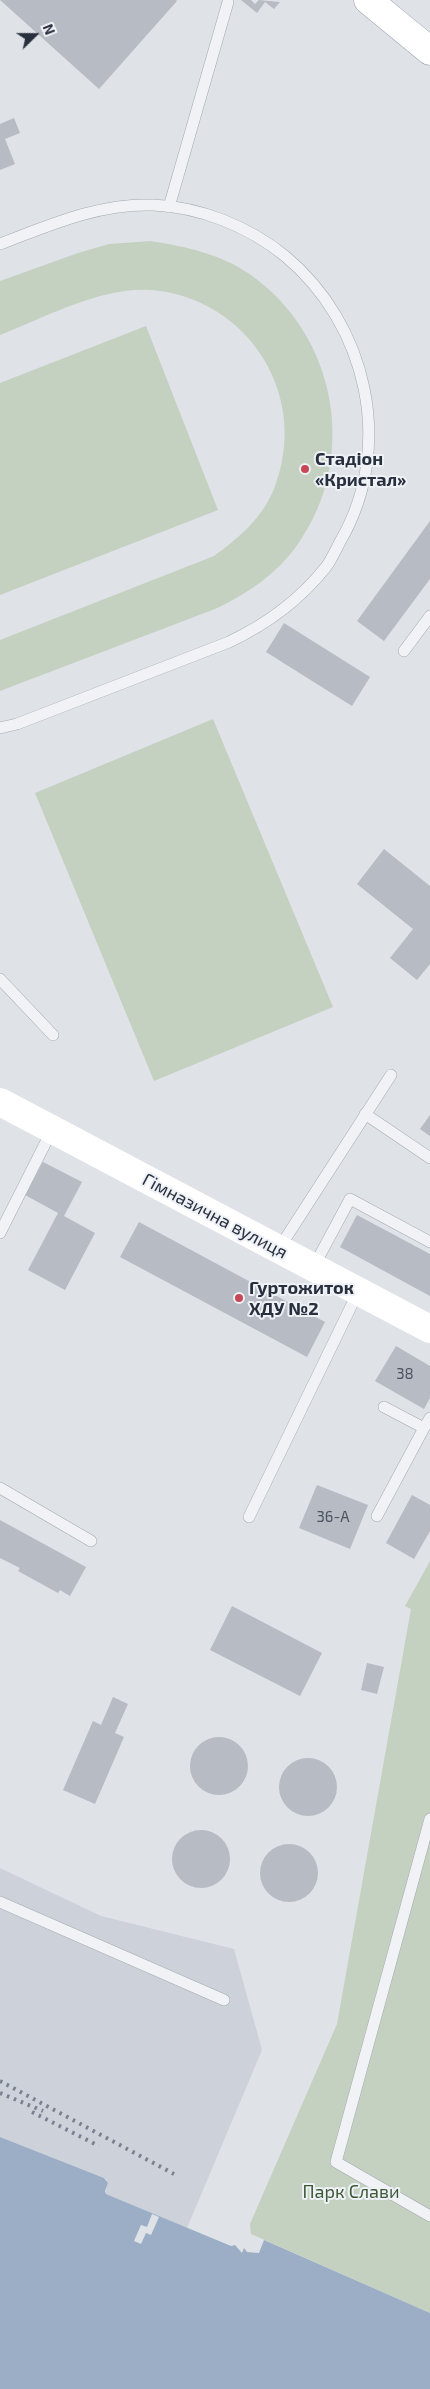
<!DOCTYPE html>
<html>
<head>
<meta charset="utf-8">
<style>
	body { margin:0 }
	#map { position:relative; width:430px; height:2389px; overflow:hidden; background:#dfe2e7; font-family:"Exo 2",sans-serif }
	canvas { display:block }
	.north { position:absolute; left:10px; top:10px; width:50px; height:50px; -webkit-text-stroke:4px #eef1f5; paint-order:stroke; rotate:68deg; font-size:14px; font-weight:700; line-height:20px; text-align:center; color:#282f3d }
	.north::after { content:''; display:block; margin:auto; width:18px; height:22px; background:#282f3d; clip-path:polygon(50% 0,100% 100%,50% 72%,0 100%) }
</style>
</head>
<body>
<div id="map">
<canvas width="430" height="2389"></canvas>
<div class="north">N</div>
</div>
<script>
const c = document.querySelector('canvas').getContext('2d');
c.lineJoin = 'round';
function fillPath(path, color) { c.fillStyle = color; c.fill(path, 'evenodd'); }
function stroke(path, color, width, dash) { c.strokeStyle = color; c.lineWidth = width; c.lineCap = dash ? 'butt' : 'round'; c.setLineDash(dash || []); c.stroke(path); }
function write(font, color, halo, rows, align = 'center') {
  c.font = font + ' "Exo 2",sans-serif'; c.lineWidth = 4; c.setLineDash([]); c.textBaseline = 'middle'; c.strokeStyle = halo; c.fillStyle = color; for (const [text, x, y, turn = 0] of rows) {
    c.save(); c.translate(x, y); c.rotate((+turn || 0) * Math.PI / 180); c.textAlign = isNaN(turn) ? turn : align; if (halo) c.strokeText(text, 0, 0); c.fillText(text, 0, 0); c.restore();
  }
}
fillPath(new Path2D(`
	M0,1868l101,48 133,33 28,101 -75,178 -81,-34 1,-14 -3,-2 -104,-41z`), '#cdd1d9');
fillPath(new Path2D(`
	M151,241c36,6 70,13 100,34 86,61 108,183 47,269 -21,30 -51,50 -83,65l-215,82v-51l214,-84c25,-18 48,-38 60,-67 37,-92 -25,-191 -123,-199 -48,-4 -106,27 -151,45v-54l78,-28 31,-9z
	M146,326l72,184 -218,85v-212z
	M213,719l120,288 -179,74 -119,-288z
	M430,1561v752l-179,-79 -1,-10 87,-200 74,-415 -6,-3z`), '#c4d1c0');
fillPath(new Path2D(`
	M0,2137l104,41 4,5 -3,8 1,3 125,52 4,-1 7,8 2,-5 3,4 12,1 5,-13 166,73v76h-430z`), '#9baec6');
fillPath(new Path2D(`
	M152,2214l7,3 -8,18 -5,-2 -5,11 -7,-3 7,-16 6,2z`), '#dfe2e7');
fillPath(new Path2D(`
	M0,0h176l1,1 -78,88z
	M241,0h10l4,4 4,-4 21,2 -6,7 -9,-7 -8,11z
	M14,118l6,15 -15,6 10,25 -15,6v-46z
	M430,521v58l-46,62 -27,-20z
	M284,623l86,54 -18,29 -86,-54z
	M384,849l46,37v78l-13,16 -27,-22 23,-29 -56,-45z
	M430,1115v21l-10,-7z
	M43,1162l39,20 -18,34 31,17 -30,57 -37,-20 30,-57 -33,-18z
	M357,1215l73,39v42l-90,-49z
	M139,1222l186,100 -18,35 -187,-100z
	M396,1346l34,20v32l-6,11 -49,-28z
	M317,1485l51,20 -18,44 -51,-21z
	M412,1495l18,10v26l-16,28 -28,-16z
	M0,1520l86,47 -16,29 -10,-6 -2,3 -40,-22 2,-3 -20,-10z
	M232,1606l90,47 -22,43 -90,-46z
	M367,1663l17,4 -7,27 -16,-4z
	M113,1697l15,7 -13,29 9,4 -29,67 -32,-14 30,-69 8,4z
	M190 1766a29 29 0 1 1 58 0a29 29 0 1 1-58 0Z
	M279 1787a29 29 0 1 1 58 0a29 29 0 1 1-58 0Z
	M172 1859a29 29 0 1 1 58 0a29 29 0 1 1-58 0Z
	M260 1873a29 29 0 1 1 58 0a29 29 0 1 1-58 0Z`), '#b6bbc4');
const lane = new Path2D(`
	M169,207l59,-205
	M0,244c50,-19 99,-41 153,-39 47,2 95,21 132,51 82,68 110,190 56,284 -5,9 -9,19 -15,27 -27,34 -59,57 -97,75l-212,82 -17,4
	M404,651l26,-35
	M0,979l53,56
	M365,1114l65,44
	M0,1233l52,-103
	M278,1250l113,-175
	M313,1268l37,-69 80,43
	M384,1407l40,21 6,-10
	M0,1488l91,53
	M377,1516l47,-88
	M249,1517l109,-225
	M430,1819l-94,343 94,54
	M0,1902l224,98`);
const primary = new Path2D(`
	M368,0l62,51`);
stroke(lane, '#a4a9b1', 12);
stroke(primary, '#9fa6b2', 29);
stroke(lane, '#f1f2f6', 11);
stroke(new Path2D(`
	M0,1102l430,227`), '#fff', 28);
stroke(primary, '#fff', 28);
stroke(new Path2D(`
	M0,2081l174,93
	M0,2093l43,18
	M32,2112l67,34`), '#798190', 4, [2.5, 5]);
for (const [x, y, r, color] of [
	[305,469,5,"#c64957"],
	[239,1298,5,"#c64957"]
]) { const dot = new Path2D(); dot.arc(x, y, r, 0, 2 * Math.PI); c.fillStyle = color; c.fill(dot); stroke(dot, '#eef1f5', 2); }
write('15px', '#4c525f', null, [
	["38",405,1374],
	["36-А",333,1517]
]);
write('bold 18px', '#282f3d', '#eef1f5', [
	["Стадіон",315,459],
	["«Кристал»",315,480],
	["Гуртожиток",249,1288],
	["ХДУ №2",249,1309]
], 'left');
write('18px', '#282f3d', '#eef1f5', [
	["Гімназична вулиця",215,1216,28]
]);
write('18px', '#3c5837', '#eef1f5', [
	["Парк Слави",351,2192]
]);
</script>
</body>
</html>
